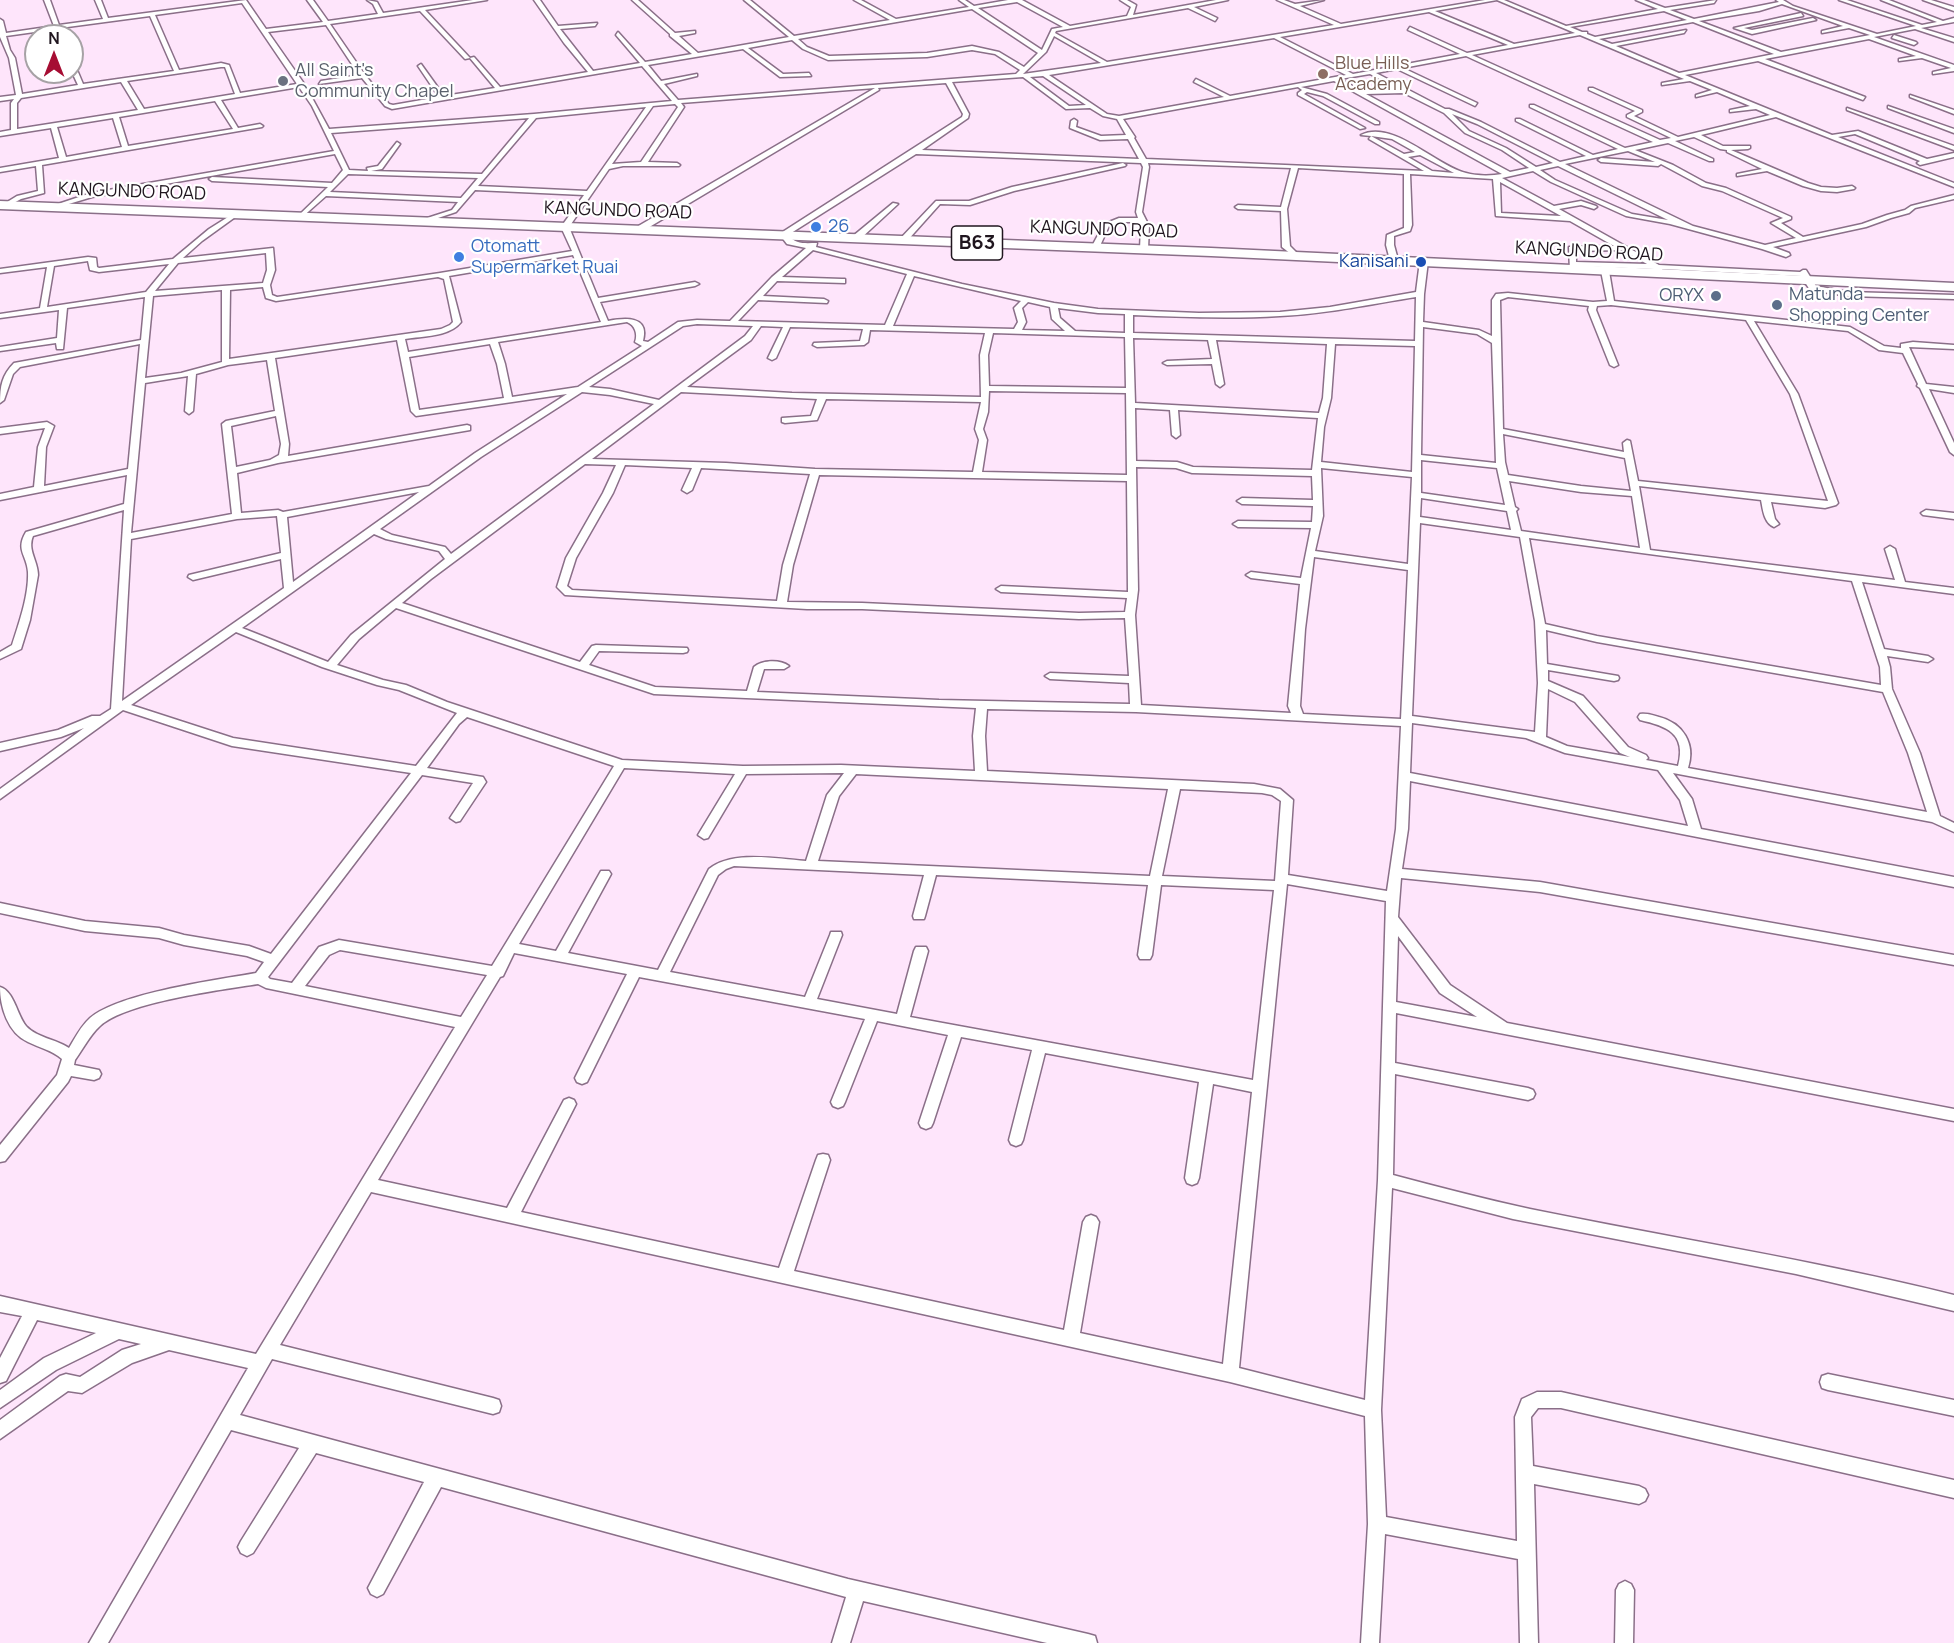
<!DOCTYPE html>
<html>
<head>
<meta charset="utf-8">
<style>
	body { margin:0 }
	#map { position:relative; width:1954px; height:1643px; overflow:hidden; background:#fee5fb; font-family:Manrope,sans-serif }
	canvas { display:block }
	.north { position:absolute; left:24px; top:24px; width:60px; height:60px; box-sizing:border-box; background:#fff; border:2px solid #a6a2a5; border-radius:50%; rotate:0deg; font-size:16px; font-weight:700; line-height:24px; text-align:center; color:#20161f }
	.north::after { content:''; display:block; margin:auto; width:21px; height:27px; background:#a60d33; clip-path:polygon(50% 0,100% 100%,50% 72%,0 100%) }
</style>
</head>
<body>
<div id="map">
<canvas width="1954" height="1643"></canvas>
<div class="north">N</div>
</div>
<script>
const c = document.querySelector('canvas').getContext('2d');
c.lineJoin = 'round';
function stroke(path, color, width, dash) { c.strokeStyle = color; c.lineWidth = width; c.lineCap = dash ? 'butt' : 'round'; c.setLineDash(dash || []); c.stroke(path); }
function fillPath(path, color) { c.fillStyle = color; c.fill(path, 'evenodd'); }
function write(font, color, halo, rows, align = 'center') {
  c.font = font + ' Manrope,sans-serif'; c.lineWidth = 4.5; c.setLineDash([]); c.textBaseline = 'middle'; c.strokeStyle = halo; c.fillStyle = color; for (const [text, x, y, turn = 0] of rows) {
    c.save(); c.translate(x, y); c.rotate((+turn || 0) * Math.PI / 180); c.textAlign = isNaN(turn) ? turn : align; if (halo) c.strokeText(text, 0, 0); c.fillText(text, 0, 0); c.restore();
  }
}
const street = new Path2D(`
	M44,0h6l9,25 44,-6 -8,-19h6l7,18 138,-18 20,29 57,-7 -16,-22h6l15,21 50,-7 -5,-10 -6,-4 10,2 6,11 90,-13h14l-62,10 45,48 4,-1 26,30 88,-15 -24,-29 -30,-43h6l18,26 39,-3 -2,3 -35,3 33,42 47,-8 -24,-28 2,-3 27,30 47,-8 -22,-18v-2l-38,-34h6l37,33 20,-2v2l-16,3 19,17 91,-16 -45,-37h6l44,36 96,-16 -36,-20h7l35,19 73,-12 -10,-7h6l9,6 34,-6h14l48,26 57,-10 4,-9 -11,-7h7l9,5 -3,10 83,-15h12l-34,7 23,11 -2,3 -27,-13 -132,23 -1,2 52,29 227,-37 -57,-25h7l11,4 29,-4 -24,6 41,18 144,-24h12l-62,11 79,33 61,-11 -78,-33h7l62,26 92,-17 -22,-9h8l21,8 51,-8 -2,3 -44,7 24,9 85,-17 -3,-2h7l10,6 84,28 39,-8 -77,-26h8l75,25 15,-3 -56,-22h8l54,21 11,-3v4l-33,6 33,10v4l-39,-13 -41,8 80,28v6l-21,3v-2l18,-4 -29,-10 -23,3v-2l17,-3 -47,-17 -104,20 100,38 -2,3 -105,-39 -73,14 147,60 26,-4 69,28 27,-6v4l-34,8 -3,-2 3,-2 -65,-27 -17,3 116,46v4l-178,-70 -75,18 22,11h27v2l-2,1 -17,1 77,33 13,4 16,1 15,-2 3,2 -1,1 -17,3 -16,-1 -18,-5 -36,-15 -30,5v-2l25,-5 -35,-17v-2l-7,-1 -26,-12 -19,4 38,18v2h-4l-41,-18 -33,7 38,15 33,18 20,5 65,29v2l-10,4 22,14 59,-13 25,-9 18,-5 6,-4 43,-11v4l-39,9 -6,5 -18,5 -25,9 -93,20 16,6 1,2 -4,2 -24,-8 -92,-25 -44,-8 -75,-34 -18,-11 -31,7 52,28 27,-5 15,5 1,1 -3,2 -13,-4 -22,4 100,56 141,7 3,-2h3l10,16 32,6 106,3v4l-106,-3 -38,-6 -9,-14 -139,-7 1,3 -4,2 -5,-5 -77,-3 -1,5h-6l-1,-24 45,-1 -44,-25 -74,-5 -3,-37 -83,-5 2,51 -2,6 -16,5v9l4,15 -4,2 -4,-2 -4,-15 1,-10 17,-7v-54l-106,-6 -11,41 3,37 10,10 -4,2 -14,-11 -1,-36 -43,-2 -3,-2 3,-2 43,2 10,-39 -143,-5 1,4 -7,45 7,14 -1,23 -4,2 -4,-2 1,-23 -1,-4h-20l-11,4 -10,22 -4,2 -4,-2 13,-24 15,-6h19l-2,-6 7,-45 -2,-4 -225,-9 -128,81c8,10 18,8 29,8l-1,4 146,37 92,19 44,6 101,4 81,-1 50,-5 86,-15 4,-31 4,-2 4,2 -4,33 -1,28 56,8 13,6v-36l4,-6 12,-1 85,9 14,-1 -6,-30 4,-2 4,2 5,30 236,26 34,19 17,2v-4l12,-2 41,3v4l-45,-2 17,37 28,3v6l-25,-4 25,54v12l-4,-3 -30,-64 -3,-2 1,-2 -15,-31 -24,-3 -31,-19 -94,-10 44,73 40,109 -2,2 -11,3 -54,-6 4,17 4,5 -5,3c-10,-4 -11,-17 -13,-27l-122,-14 11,64 245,30 -10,-31 5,-3 5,3 10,33 49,6v6l-92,-12 22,67 44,7 5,3 -5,3 -41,-6 3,11 2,22 28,64 20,63 14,7v9l-22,-10 -259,-49 19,26 9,30 253,48v10l-544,-106 -2,48 -6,40 138,13 414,73v10l-414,-73 -139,-14 -3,39 52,68 57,38 447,86v12l-558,-108 -1,50 133,25 5,2 2,4 -2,4 -5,2 -133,-26 -2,101c45,12 91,24 137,34 141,29 284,51 424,86v16l-158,-37 -283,-55 -121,-31 -11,222 5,107 131,24 -2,-124 7,-18 15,-7h24l393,88v18l-393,-90h-23l-7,9 2,49 106,20 6,3 3,6 -3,6 -6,3 -105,-20 4,159h-18l-2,-84 -133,-25 -6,109h-18l7,-119 -3,-108 -135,-34 -859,-190 -91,153 213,53 6,2 2,6 -2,6 -6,2 -221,-55 -32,56 608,164 240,55 7,2 2,7h-50l-184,-42 -13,42h-18l14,-46 -405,-110 -58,107 -6,3 -6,-3 -3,-6 56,-106 -108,-29 -63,100 -6,3 -6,-3 -3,-6 3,-6 58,-93 -68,-18 -123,213h-19l159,-275 -79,-18 -37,13 -50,30 -14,-2 -68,48v-19l60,-44 6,-2 14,3 42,-27 19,-6 -22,-5 -63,31 -56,38v-18l44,-32 52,-25 -59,-13 -31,61 -6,2v-25l22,-42 -22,-4v-16l256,58 199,-327 -189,-39 -8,-4c-37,6 -132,18 -158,42 -10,9 -17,23 -25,34l-1,5 25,5 2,4 -2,4 -5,2 -23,-4 -3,6 -63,79 -5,1v-17l57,-70 5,-16c-10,-9 -22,-11 -34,-17 -20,-9 -28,-35 -28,-55 14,4 17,28 26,39 11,12 30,13 43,22 6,-10 12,-22 21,-30 29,-25 127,-38 166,-45l8,-11 -17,-6 -63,-11 -25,-7 -74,-7 -85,-18v-10l85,18 74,7 25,7 65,11 22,8 140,-181 -179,-27 -109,-36 -123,89v-10l84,-61 -23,9 -61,14v-8l58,-13 34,-14h8l11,-7 13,-199 -91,26c-6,14 5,25 5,39l-8,45 -9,29 -21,10v-7l12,-7c7,-22 17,-50 16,-73 -1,-17 -13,-22 -2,-40l98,-28 3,-29 -127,25v-6l34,-7 4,-40 7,-19 -45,6v-6l47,-6 7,4 -8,21 -2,39 84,-17 12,-125 -120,23 -7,7 -9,26 -4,3c0,-17 2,-28 14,-40l127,-23 4,-43 -78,11 -4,41h-6l-1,-6 -56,8v-4l57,-9 2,-28 -59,8v-4l40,-6 7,-41 -47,6v-4l88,-12 8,1 1,9 2,1 74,-9 36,-30 27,-17 3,2 -1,1 -36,26 -19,17 90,-10 2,22 -5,15 2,10 5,2 163,-24 132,-22 -11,-24 23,-32 -109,-5 -19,22 -33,11 -4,-2 2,-1 31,-10 6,-8 -132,-6 -26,23 -3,-2 1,-1 30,-29 -116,-6 -3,-2 3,-2 120,6 11,-13 -8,-16 -243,43 -40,12 -3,-2 42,-14 243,-42 -22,-45 -13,-19 -78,13 17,28 22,-4 3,2 -1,1 -220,38 2,28 -23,6 -13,7h-4v-2l13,-8 21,-5 -2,-25 -36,6v-4l59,-10 -8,-30 -51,8v-4l11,-2v-27l3,-4 -14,2v-4l16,-2 -7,-37 -9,-21v-18l3,2 3,12 48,-7zM1017,2l46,25 -11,2 -10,21 -64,-42zM242,3l55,81 -57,9 -11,-28 -8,-2 -42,7 -24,-55zM1782,4l61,22 -21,5v2l27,-5 21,7 -89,17 -82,-31 60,-10zM972,9l66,44 -14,14 -25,-15 -27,-6 -45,7 -98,3 -22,-9 -9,-8zM420,11l45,48 5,-1 25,30 -51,8 -23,-32 -3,2 21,31 -46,8 -4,-1 -24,-29 -35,-51zM1664,11l23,9 -92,17 -8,-3v-2h-5l-12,-5zM1429,12l79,33 -41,8 -57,-26 -2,3 52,24 -107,20 -73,-37zM150,16l24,55 -91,13 -8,-19 -3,-2v9l6,13 -56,9 -7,-36 -5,-8 -4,-14 50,-7 4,7h6l-6,-8zM1693,22l81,32 -95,19 -63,-27 68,-13 2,-3 -74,14 -13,-5zM326,25l33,50 -38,6 -2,3 43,-6 23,28 7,3 250,-43 30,35 -138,13 -205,15 -24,-44 -37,-53zM1580,35l104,44 -22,4v2l28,-4 22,9 -16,5v2l21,-5 33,14 -20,4v2l26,-3 14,6 -92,22 -44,-21 8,-4v-2l-49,-22h-4v2l46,21 -8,4v2l44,21 -11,2 -188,-85zM1054,36l47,27 -78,11 23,-22zM1274,38l72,37 -116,21 -34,-17 -2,3 30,15 -105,19 -12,-2 -58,-39zM792,40l11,9 25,11 99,-3 45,-7 23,4 25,16 -4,4 -338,26 -14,-16 33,-8v-2l-36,7 -13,-16 95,-16 37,28 31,-1 -2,-3 -26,1 -35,-26zM1466,56l187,86 -28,6 -91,-43h-4v2l88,42 -25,6 -73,-36h-4v2l70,35 -26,6 -79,-40 -32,-13h-4l-69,-36 21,-4 78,37 2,-3 -74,-35zM221,67h4l10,27 -91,15 -17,-28zM1370,74l30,16h-40l-20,-11zM1043,76l43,29 -17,1 -39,-29zM1023,77l43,32 24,-1 13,8 14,3 9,16 -25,1 -25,-9 1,-6 -3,-2 -3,2 -1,7 30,12 28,-1 11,20 -217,-9 46,-32 1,-4 -17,-32zM1334,81l168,93c-10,2 -26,2 -36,-1 -30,-7 -73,-54 -105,-38l10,1 -2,3 55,32 -278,-12 -12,-21 1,-1 -12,-18 175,-32 4,3 -4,3v2l62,34 5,-1 -61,-34 3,-2 16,4 52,28h4v-2l-52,-28 -26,-7zM121,82l17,28 -121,19v-26l4,-5zM946,83l17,31 -1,3 -181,116 -1,2 7,9 19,4 -34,29 -42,44 -33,-1 -19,2 -30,20 -5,-1c7,-26 -19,-23 -35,-20l-8,-19 95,-16 4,-2 -4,-2 -97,16 -29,-71 40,-58 14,-3h56l1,-1 -3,-2 -29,-1 36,-55 -3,-4 194,-15 -240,140v4h6l238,-142 -1,-2zM1404,93l40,20 21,20 37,17 27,18 -19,4 -144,-78zM215,101l18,28 -105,17 -9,-29zM675,104l3,3 -37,55 -29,2 41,-58zM646,107l-59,84 -109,-5 58,-68zM1452,114l25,10 76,39 -17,4 -30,-19 -37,-17zM113,118l9,29 -56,10 -9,-30zM529,118l-47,56 -111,-3 11,-2 18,-25 -3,-2 -19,24 -11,2 1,3 -19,-1 -18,-37zM1371,136l21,3 23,13 -11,2zM1628,151l27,11 -54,-4 -3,2 3,2 57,4 3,-2 41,22 20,5 61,27 -12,5 25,15 -31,7 -72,-19 -128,-62zM1420,155l34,18 -22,-2 -24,-14zM1558,166l110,54 -36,-6 -77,-34 -15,-10zM348,174l130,4 -17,20 -131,-6zM1500,182l61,34 -60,-3zM813,250l94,24 -22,51 -147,-4 20,-21 69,3 1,-2 -4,-2 -61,-3 14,-15 68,2v-4h-3l-60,-2zM1622,250l25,14 -71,-2v-11zM266,253l1,17 -4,13 -108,8 23,-28zM573,255l28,67 -193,30 -3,-13c18,-3 44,-2 56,-17l-12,-46zM88,261l2,9 9,2 70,-8 -23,28 -99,15 7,-41zM914,276l107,25 -7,7 4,14 -4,7 -121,-3zM438,277l6,2 9,43 -3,3 -9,4 -212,30 1,-69 33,-3 3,11 10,3zM222,290v72l-41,11 -36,5 8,-82zM1416,297l-1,44 -282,-8v-18c49,2 98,4 147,1 46,-2 91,-12 136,-19zM1508,297l81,9 -1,4 22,55 4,2 4,-2 -22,-55 1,-4 14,-1 135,15 44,74 38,107 -190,-20 -8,-40 -3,-1 -4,3 1,9 -121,-23 -3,-129zM1028,302l22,5 2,12 13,12 -43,-1 4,-8 -4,-14zM1058,308l40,5 27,1v19l-50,-2 -15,-13zM627,322c8,3 11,12 8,20l7,4 -64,41 -66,10 -7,-33 -7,-22zM697,324l56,2 -8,10 -86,64 -49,-11 -21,-2 94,-61zM761,326l22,1 -15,31 4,2 4,-2 14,-31 73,2 -3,12 -46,2 -1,2 4,2 47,-2 4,-3 2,-12 115,3 -5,22 1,42 -189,-4 -105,-6 64,-47zM1423,327l54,7 15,9 4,120 -75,-8zM993,333l132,4 1,51 -137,-2 -1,-31zM1133,338l75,2 4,19 -45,2 -4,2 4,2 45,-1 4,20 4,3 4,-3 -8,-44 111,4 -4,54 -4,15 -184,-10zM397,340l14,71 5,5 151,-22 -92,59 -46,33 -146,26 -5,-2 -37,3 -4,-40 41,-10 192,-33v-4l-3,-1 -179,31 1,-12 -14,-86zM490,344l7,20 7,34 -85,12 -10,-53zM1335,344l80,2 -3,126 -91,-10 3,-35 7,-29zM267,360l8,51 -49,10 -4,3 10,90 -101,19 14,-150 43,-7 -3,35 4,3 4,-3 3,-37 32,-9zM989,391l137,2 1,82 -145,-3 5,-32 -4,-11 5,-17zM582,392l28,3 44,9 -203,150 -6,-7 -53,-12 -12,-6 101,-72zM681,392l136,7 -6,17 -29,2v4l3,1 32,-3 9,-21 155,3 -6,27 4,11 -6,32 -158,-3 -89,-6 -134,-4zM1135,408l35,2 2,25 4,3 4,-3 -2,-25 140,8 -6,52 -119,-3 -16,-5 -41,-1zM276,416l5,28 -2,11 -9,5 -34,7 -5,-41zM1503,434l122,24 6,33 -50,-5 -73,-11 -3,-13zM1421,460l76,8 8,37 -84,-12zM585,464l31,1 -13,28 -37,65 -9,29 8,8 242,14h55l217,10 46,-1 4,58 -79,-3 -5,3 5,3 79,4 1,21 -191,-4 -182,-8 7,-23h20l5,-3c-9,-7 -27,-6 -35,1l-7,24 -92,-4 -66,-22 10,-14 84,2 4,-1 1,-2 -1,-2 -91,-3 -4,1 -12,16 -178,-59 29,-24zM625,465l67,3 -10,22 5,3 5,-3 9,-22 109,6 -27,91 -6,36 -205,-11 -5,-4 9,-28 37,-65zM1136,467l40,1 16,5 120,3 1,24 -71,-2 -5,3 5,3 71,2 -1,16 -74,-1 -5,3 5,3 73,1 -10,50 -50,-6 -5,3 5,3 49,6 -12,122 3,7 -150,-8 -6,-90 3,-25zM1321,468l91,9 -4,87 -93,-13 8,-35zM819,475l308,6 1,111 -127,-6 -5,3 5,3 126,6 -2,14 -46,1 -217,-10 -75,-1 6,-37zM1509,481l72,11 51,4 8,52 -119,-17 -5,-20 2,-2 -3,-2zM419,492l-126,90 -6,-65zM1421,498l86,13 4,19 -91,-13zM277,516l4,37 -92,22 -1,2 5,3 88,-21 3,29 -162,113 9,-162 106,-20zM1420,523l100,14 15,84 3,62 -3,49 -123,-16zM374,534l12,5 53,12 6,8 -94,76 -23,27 -86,-34zM1529,538l323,43 28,86 1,18 -284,-49 -52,-12zM1314,557l94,13 -7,149 -98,-5 -3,-8 5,-77zM396,608l258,86 322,14 -3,28 2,35 -134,-6 -98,1 -121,-6 -175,-58 -41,-17 -23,-5 -46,-15 22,-26zM1546,630l51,12 286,50 25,61 19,59 -239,-44c8,-24 -5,-45 -29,-51 -7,-2 -12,-4 -19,-3l-2,3 2,3c26,6 47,13 38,46l-32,-6 2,-2 -2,-3 -18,-8 -45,-51 -35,-15v-11l66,11 4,-1 1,-2 -1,-2 -71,-12zM236,632l86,35 55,18 22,5 58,23 -41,53 -183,-28 -102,-33zM1548,689l27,13 45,51 10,4 -63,-11 -21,-9zM987,709l149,3 265,14 -5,103 -9,62 -99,-16 5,-75 -13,-11 -26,-5 -267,-13 -2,-35zM467,717l147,49 -122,200 -153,-26 -20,7 -27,36 -22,-4 -2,-2 154,-202 51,8 -23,35 6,4 4,-1 26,-39 -3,-5 -56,-9 32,-44zM1412,723l114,15 39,15 93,17 22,30 8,26 -278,-53zM624,768l111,6 -37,61 6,4 4,-1 38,-64 98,-1 -17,22 -21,66c-29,-2 -73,-11 -97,8l-51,101 -90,-17 43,-79 -2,-3h-8l-45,80 -37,-7zM856,774l312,15 -18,87 -332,-15 21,-65zM1180,789l82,4 10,2 9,6 -6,80 -113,-5zM734,866l190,9 -11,41 1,3h10l1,-3 11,-41 212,10 -10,70 2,4h10l2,-4 9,-70 113,5 -21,190 -343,-63 18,-66 -2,-4h-10l-2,4 -17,63 -80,-15 25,-64 -1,-3h-10l-1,3 -25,62 -135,-25 48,-97 8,-6zM1287,884l99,17 -8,279 -13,220 -126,-32zM1398,936l42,57 37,24 -81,-15zM340,950l147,25 -26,42 -156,-31 24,-31zM514,953l113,21 -52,104 2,4 5,2 5,-2 52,-105 226,42 -34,83 2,4 5,2 5,-2 2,-4 32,-81 71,14 -29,88 2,4 5,2 5,-2 2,-4 28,-86 71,13 -23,90 2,4 5,2 5,-2 2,-4 22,-87 154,29 -14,96 2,5 5,2 5,-2 2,-5 14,-94 39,8 -29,272 -143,-31 19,-111 -3,-5 -5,-2 -5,2 -3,5 -19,108 -270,-59 36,-111 -2,-5 -5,-1 -5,1 -2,5 -37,108 -258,-56 55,-108 -2,-4 -5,-2 -5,2 -57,108 -129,-28 122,-203 3,-1z
	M1923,0h8l23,7v4z
	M1801,13l2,3 -59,12 8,2 61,-12 3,2 -64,14 -18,-6z
	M1894,35l22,7 1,1 -3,2 -22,-7z
	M1910,95l44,15v4l-44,-17z
	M1888,106l66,23v4l-66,-25z
	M1847,108l107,38v4l-107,-40z
	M1123,163l3,2 -1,1 -111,25 -44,14 -30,-1 -34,38 -7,-2 37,-39h33l43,-14z
	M893,203l5,1 -39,36h-6v-4z
	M1926,510l28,3v6l-31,-4 -2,-2z
	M1828,1374l126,26v16l-126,-26 -6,-2 -2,-6 2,-6z
	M1625,1581l6,3 3,6 -1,53h-18l1,-53 3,-6z`);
const highway = new Path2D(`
	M0,201l1211,47 743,35v8l-743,-35 -1211,-47z`);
stroke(street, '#8a6f88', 3);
stroke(highway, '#8a6f88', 3);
fillPath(street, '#fff');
fillPath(highway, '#fff');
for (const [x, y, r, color] of [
	[1323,74,6,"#8d6e63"],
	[283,81,6,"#6b7280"],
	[816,227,6,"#3f7fe0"],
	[459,257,6,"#3f7fe0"],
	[1421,262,6,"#1a4fb4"],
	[1716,296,6,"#5c6f8a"],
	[1777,305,6,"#5c6f8a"]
]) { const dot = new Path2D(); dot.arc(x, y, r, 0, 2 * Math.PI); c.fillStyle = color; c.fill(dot); stroke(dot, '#fff', 2); }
write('18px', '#785e54', '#fff', [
	["Blue Hills",1335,64],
	["Academy",1335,85]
], 'left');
write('18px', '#5b616d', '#fff', [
	["All Saint's",295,71],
	["Community Chapel",295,92]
], 'left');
write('18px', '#20161f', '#fff', [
	["KANGUNDO ROAD",132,192,2],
	["KANGUNDO ROAD",618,211,2],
	["KANGUNDO ROAD",1104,230,2],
	["KANGUNDO ROAD",1589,252,3]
]);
write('18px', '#366cbe', '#fff', [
	["26",828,227],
	["Otomatt",471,247],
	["Supermarket Ruai",471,268]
], 'left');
write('18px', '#164399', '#fff', [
	["Kanisani",1409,262]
], 'right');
write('18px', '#4e5e75', '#fff', [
	["Matunda",1789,295],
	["Shopping Center",1789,316],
	["ORYX",1704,296,"right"]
], 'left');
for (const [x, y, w] of [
	[977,243,51]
]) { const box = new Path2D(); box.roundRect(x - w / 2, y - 17, w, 34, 4.5); c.fillStyle = '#fff'; c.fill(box); stroke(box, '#20161f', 1.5); }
write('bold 20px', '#20161f', null, [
	["B63",977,243]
]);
</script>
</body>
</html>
